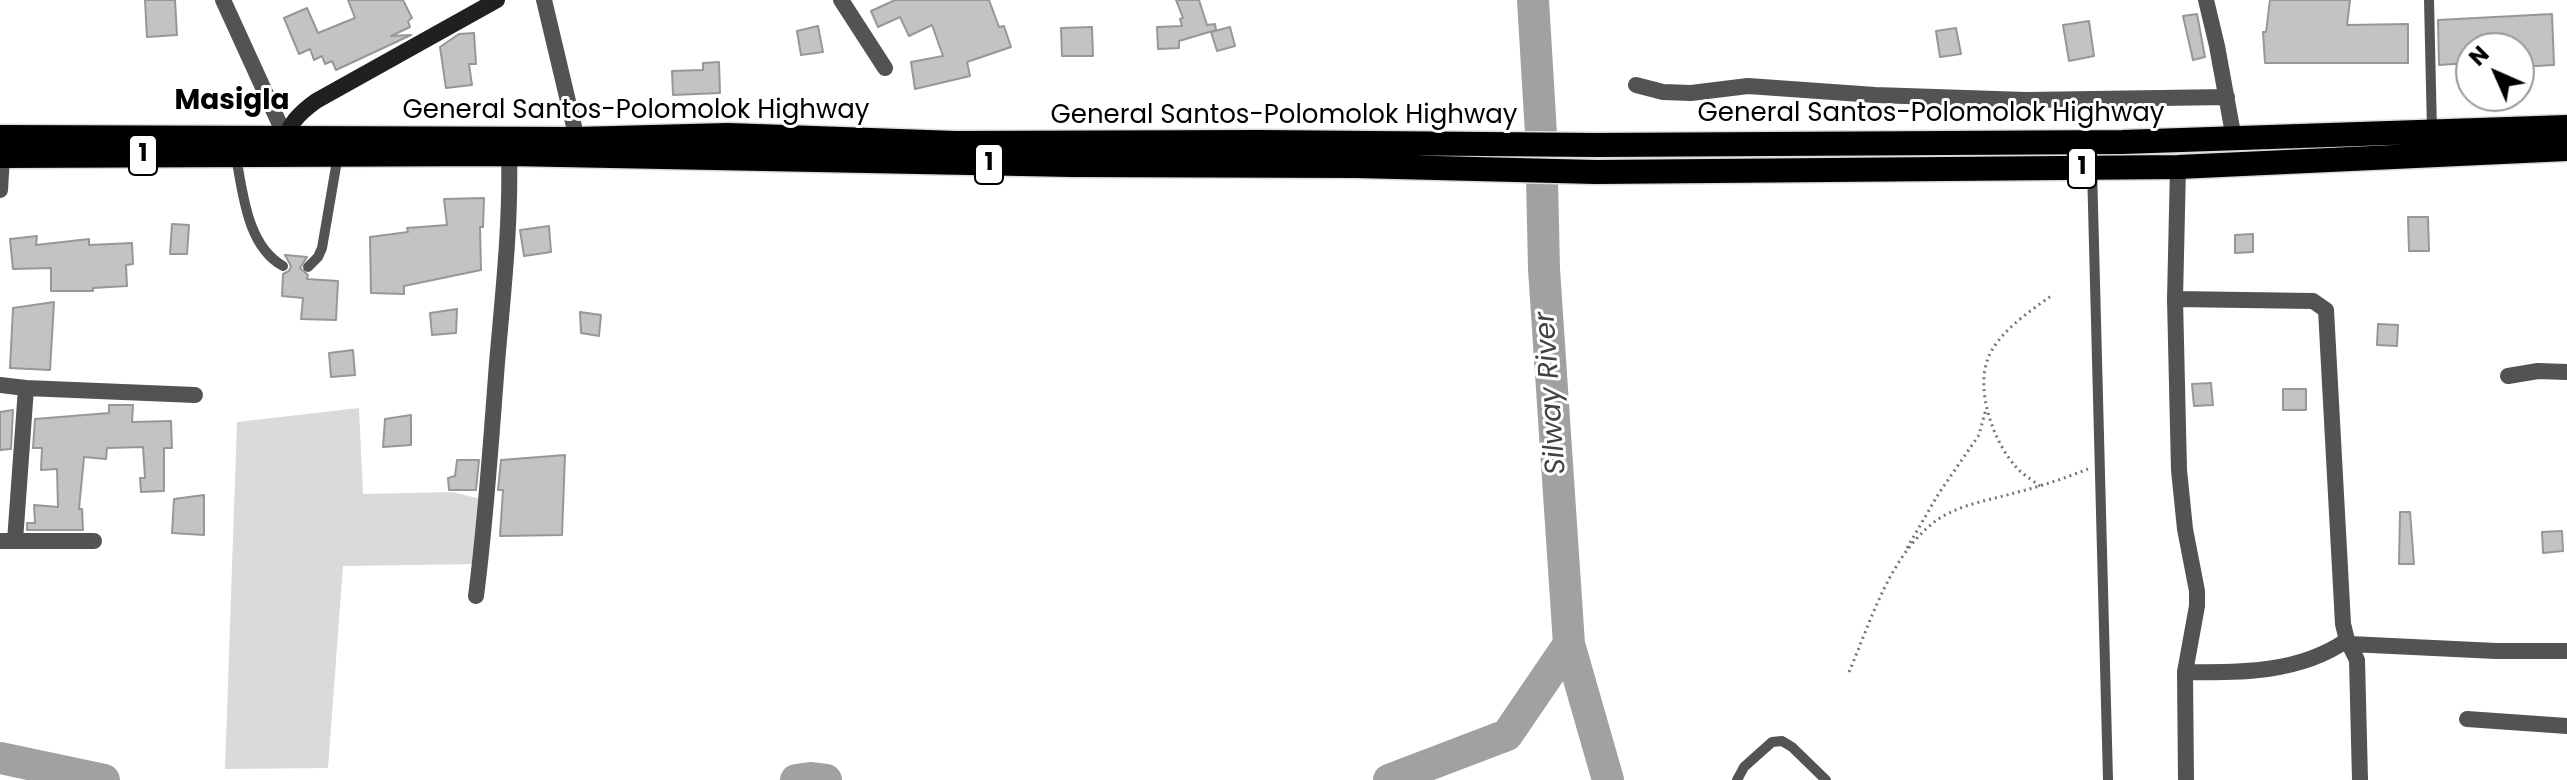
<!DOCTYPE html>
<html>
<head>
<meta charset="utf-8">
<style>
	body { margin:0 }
	#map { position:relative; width:2567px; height:780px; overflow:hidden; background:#fff; font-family:Poppins,sans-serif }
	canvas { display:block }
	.north { position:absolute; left:2455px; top:32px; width:80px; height:80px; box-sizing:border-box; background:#fff; border:2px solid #999; border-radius:50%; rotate:315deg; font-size:22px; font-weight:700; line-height:32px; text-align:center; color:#000 }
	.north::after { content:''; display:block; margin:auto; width:28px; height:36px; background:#000; clip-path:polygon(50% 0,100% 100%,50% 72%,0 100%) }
</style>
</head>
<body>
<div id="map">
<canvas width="2567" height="780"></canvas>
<div class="north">N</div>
</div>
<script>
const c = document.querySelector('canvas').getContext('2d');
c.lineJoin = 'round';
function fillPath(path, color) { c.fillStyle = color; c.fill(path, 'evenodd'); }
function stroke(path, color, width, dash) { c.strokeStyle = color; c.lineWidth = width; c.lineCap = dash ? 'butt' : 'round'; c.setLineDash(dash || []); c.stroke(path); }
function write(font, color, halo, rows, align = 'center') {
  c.font = font + ' Poppins,sans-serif'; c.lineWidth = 6; c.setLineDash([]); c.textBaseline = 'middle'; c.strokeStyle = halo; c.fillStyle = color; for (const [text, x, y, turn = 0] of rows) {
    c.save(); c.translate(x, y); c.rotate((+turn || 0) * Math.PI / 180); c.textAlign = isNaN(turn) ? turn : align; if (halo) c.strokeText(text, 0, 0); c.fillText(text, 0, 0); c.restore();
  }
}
fillPath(new Path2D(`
	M359,408l4,86 89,-2 33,8 -5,64 -137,2 -15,202 -103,1 12,-347z`), '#dadada');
stroke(new Path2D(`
	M1533,0l8,134 3,135 25,375 39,136
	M0,758l104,22
	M796,780l14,-2 16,2
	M1389,780l118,-45 62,-91`), '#a1a1a1', 32);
const building = new Path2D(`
	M145,0h30l2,35 -30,2z
	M348,0h55l9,18 -4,3 2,6 -19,9 20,-1 -75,35 -4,-9 -7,3 -3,-8 -8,4 -4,-11 -11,5 -15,-36 23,-10 11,25 37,-15z
	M895,0h94l10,27 5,-1 7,21 -44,15 3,14 -55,13 -4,-27 32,-6 -11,-31 -23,11 -9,-19 -22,10 -7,-16z
	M1176,0h23l8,25 8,-1 1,6 -37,11v7l-21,1 -1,-22 25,-1 -2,-7 3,-1z
	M2270,0h80l-3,25 61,-1v39h-143l-2,-31h3z
	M2197,14l8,43 -12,3 -10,-44z
	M2552,14l2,51 -35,2v-19h-51l2,15 -31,2 -1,-45z
	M2089,21l5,35 -25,5 -6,-36z
	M818,26l5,26 -22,3 -4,-24z
	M1092,27l1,29h-31l-1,-28z
	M1230,27l5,19 -18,5 -6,-19z
	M1956,28l5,26 -21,3 -4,-26z
	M474,33l2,31h-7l3,21 -26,3 -6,-41 19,-13z
	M719,62l1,31 -47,2 -1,-24 31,-1v-7z
	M484,198l-1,29h-3l1,43 -77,16v8l-33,-1 -1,-56 38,-5 -1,-4 40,-3 -3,-26z
	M2408,217h20l1,34h-20z
	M172,224l17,1 -2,29h-17z
	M549,226l2,26 -27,4 -4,-26z
	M2253,234v18l-18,1v-18z
	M37,236l-1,9 53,-6v6l43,-2 1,21 -7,1 1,21 -34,2v3h-42v-23l-38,1 -3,-30z
	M285,255l22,2 -7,11 8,7 -1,4 31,2 -2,39 -35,-1 2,-21 -21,-2 1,-22 6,-3 2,-5z
	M54,302l-4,68 -40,-2 3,-60z
	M457,309l-1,24 -24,2 -2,-22z
	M580,312l21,3 -2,21 -18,-3z
	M2378,324l20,1 -1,21 -20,-1z
	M353,350l2,25 -24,2 -2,-24z
	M2211,383l2,22 -19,1 -2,-22z
	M2283,389h23v21h-23z
	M109,405h24l-1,17 39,-1 1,27h-8v43l-23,1 -1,-14h5l-2,-31 -36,1 -1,11 -22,-2 -5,52h3l1,21h-56v-7h8l-1,-18 24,2 -1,-38 -16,1 1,-22h-9l2,-29 74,-6z
	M13,410l-2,39 -11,1v-38z
	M411,415v30l-28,2 2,-28z
	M565,455l-3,80 -62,1 3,-46h-5l3,-30z
	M457,460h22l-3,30h-27l-1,-12 7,-2z
	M204,495v40l-32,-2 2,-34z
	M2400,512h10l4,52h-15z
	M2562,531l1,20 -20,2 -1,-21z`);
fillPath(building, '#c3c3c3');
stroke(building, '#979797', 2);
const highway = new Path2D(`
	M0,137l577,2 151,-4 227,8 304,-1 337,3 526,-3 445,-15
	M0,156l509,-2 563,11 284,1 240,6 582,-5 389,-18`);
stroke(highway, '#dbdbdb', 27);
stroke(new Path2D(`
	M2040,486c-8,-6 -18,-12 -24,-19 -24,-27 -44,-84 -24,-117 13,-22 38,-39 59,-54
	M1907,548l32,-55 40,-58 7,-26
	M1849,672c22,-51 41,-118 88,-152 23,-16 54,-20 81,-28 24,-6 47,-14 70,-23`), '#757575', 3, [2, 4]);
stroke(new Path2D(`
	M2429,0l3,131
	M236,157c7,36 11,89 47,109
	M2092,168l16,612
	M308,267l10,-10 4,-9 16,-93
	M1737,780l7,-13 28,-25 10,-1 10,6 34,33`), '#535353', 10);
stroke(new Path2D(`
	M223,0l63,138
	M544,0l33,139
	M841,0l44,68
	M2206,0l11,46 17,93
	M1636,85l27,7 28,1 57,-7 127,9 151,5 201,-3
	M2178,167l-3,132 4,171 6,59 12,62v15l-12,66 1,108
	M0,190l2,-34
	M2175,299l138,2 13,9 17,314 4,16 10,20 3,120
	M2508,376l30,-5 29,1
	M0,385l26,3 169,7
	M0,541h94
	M15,541l11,-153
	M476,596c10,-77 15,-155 21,-233 6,-70 14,-139 12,-209
	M2350,644l146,7h71
	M2185,672c55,1 115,1 162,-32
	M2467,719l100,7`), '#535353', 16);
stroke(new Path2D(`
	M285,145c1,-20 16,-33 31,-44l181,-101`), '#202020', 16);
stroke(highway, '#000', 24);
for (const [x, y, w] of [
	[143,155,28],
	[989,164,28],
	[2082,168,28]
]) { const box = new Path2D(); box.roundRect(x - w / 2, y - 20, w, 40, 6); c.fillStyle = '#fff'; c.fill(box); stroke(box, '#000', 2); }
write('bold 24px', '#000', null, [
	["1",143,155],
	["1",989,164],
	["1",2082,168]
]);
write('26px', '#000', '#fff', [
	["General Santos-Polomolok Highway",636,111],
	["General Santos-Polomolok Highway",1931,114],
	["General Santos-Polomolok Highway",1284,116]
]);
write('bold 28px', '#000', '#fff', [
	["Masigla",232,102]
]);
write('italic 28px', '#424242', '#fff', [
	["Silway River",1552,393,-94]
]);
</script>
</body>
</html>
